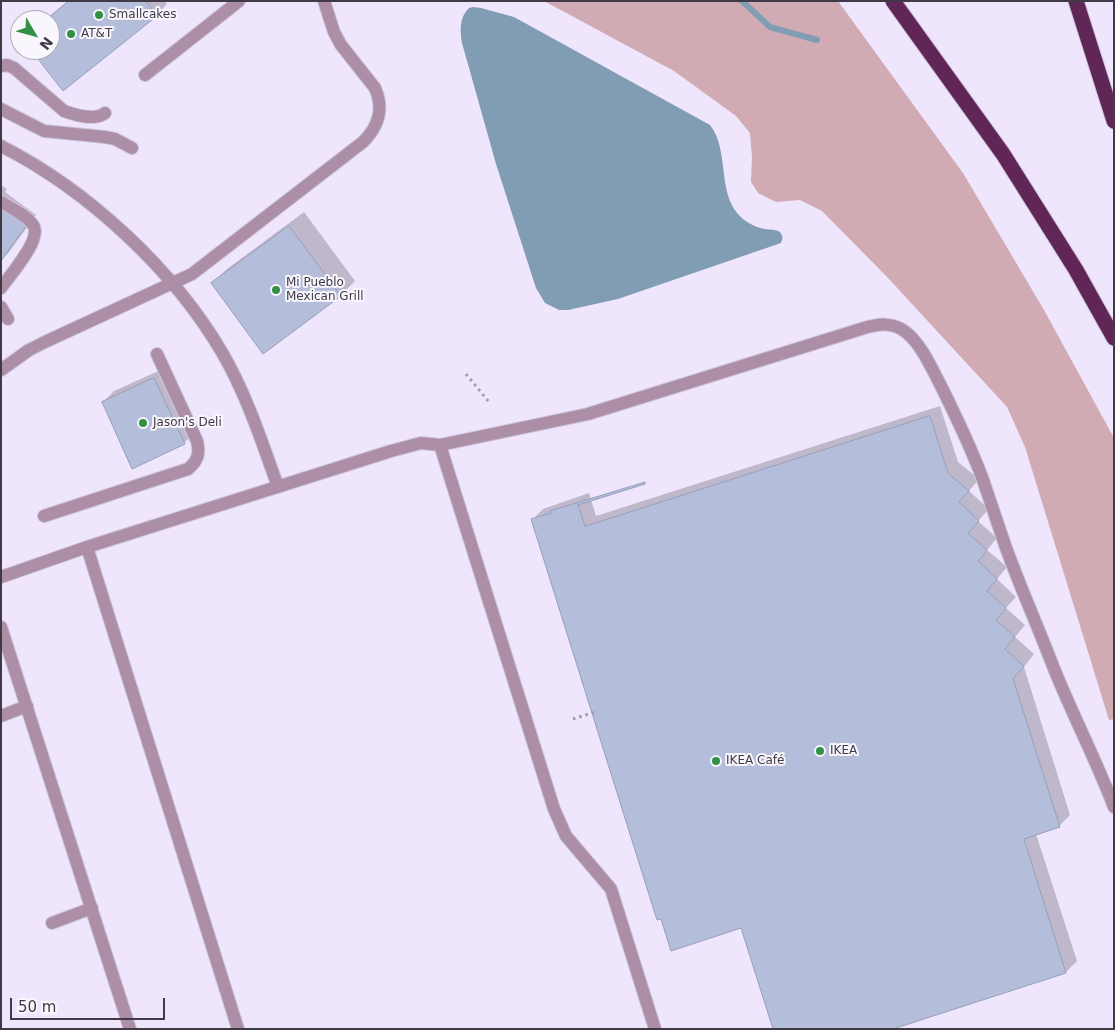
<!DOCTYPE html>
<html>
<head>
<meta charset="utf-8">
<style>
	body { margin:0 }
	#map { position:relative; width:1115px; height:1030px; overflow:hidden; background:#efe6fe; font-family:"DejaVu Sans",sans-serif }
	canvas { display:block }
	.frame { position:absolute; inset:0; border:2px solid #3f3a46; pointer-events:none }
	.north { position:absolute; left:10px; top:10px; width:50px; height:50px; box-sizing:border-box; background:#f9f7fd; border:1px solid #afabb4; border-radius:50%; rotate:127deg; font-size:14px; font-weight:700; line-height:20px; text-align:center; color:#3f3a46 }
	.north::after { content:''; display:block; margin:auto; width:18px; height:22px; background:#309145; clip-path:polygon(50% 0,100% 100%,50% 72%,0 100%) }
	.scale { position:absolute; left:10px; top:998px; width:155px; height:22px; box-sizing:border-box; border:2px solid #3f3a46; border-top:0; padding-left:6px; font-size:15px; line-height:18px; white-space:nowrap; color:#3f3a46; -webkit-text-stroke:4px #f9f7fd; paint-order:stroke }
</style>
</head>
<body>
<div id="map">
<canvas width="1115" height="1030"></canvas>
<div class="frame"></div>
<div class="north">N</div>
<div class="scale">50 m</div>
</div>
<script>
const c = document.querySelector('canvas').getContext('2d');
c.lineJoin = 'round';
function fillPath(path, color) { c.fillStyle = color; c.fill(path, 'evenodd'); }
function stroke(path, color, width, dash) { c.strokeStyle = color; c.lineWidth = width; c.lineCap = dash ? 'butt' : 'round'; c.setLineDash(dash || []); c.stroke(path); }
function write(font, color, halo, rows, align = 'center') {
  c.font = font + ' "DejaVu Sans",sans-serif'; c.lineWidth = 4; c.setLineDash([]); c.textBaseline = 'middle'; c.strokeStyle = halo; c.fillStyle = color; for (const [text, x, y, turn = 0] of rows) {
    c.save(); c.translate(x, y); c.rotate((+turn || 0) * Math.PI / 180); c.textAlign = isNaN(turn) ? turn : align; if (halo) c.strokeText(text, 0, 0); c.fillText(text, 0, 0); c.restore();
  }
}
fillPath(new Path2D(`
	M544,1h294l125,172 81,137 70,128v281l-5,1 -84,-273 -18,-40 -119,-129 -66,-67 -22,-11 -24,2 -18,-9 -7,-11 1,-25 -2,-24 -14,-17 -62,-45z`), '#d1abb3');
fillPath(new Path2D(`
	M473,7l8,1 33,9 196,108c21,27 5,70 33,94 6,5 15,9 22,10 5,1 10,0 15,3 3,4 3,6 1,11l-163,56 -50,11h-9l-14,-7 -9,-15 -40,-124 -34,-121c-2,-13 -3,-25 7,-35z`), '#819db3');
fillPath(new Path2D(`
	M68,1h97l2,3 -11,11 -93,74 -31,-39h18v-30h-5z
	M1,185l6,4 -2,3 31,23 -27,37 -8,8z
	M304,212l51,69 -15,15 -127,-13 14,-14z
	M165,368l30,64 -11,11 -81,-41 11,-11z
	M940,406l18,56 21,17 -10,12 20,18 -11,12 19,17 -10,12 20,17 -10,12 19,18 -10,11 19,17 -10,12 19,17 -10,13 46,148 -11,11 -23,8 41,127 -11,11 -177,57 -147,-103 -210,-406 11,-11 46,-16 7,23z`), '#0003');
stroke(new Path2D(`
	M742,1l28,26 47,13`), '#819db3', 6);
const building = new Path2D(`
	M69,1h77l11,15 -94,75 -32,-41h19v-30h-4z
	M20,40v10h5l-3,3 -7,-9z
	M1,208l25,18 -25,35z
	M289,226l52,70 -78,58 -52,-71z
	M154,378l31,66 -53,25 -30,-67z
	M930,416l18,57 21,18 -10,11 20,19 -11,12 19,17 -9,11 19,18 -10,12 19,17 -10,12 19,17 -10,12 19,17 -11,13 47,148 -36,12 42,134 -173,56h-120l-32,-101 -70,23 -10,-32 -4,1 -126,-401 20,-6 -1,-2 95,-29v2l-67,21 7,21z`);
fillPath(building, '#b4bdda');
stroke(building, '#959eba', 1);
const minor = new Path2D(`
	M1,66l6,-1 7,3 50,43c11,4 31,10 41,2
	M145,75l94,-74
	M1,109l43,22 61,6 10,2 17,9
	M1,146c87,44 173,124 222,208 24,42 39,88 55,133
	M1,202c10,6 25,13 32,23 10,14 -23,50 -32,63
	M1,307l7,12
	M1,370l28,-20 18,-9 145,-67 171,-132c16,-16 21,-33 12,-54l-34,-43 -7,-13 -10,-31
	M44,516l144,-47c10,-8 12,-16 9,-28l-40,-87
	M87,547l151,482
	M1,577l86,-30 304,-96 30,-8 19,2
	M1,627l129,402
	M1,716l26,-10
	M52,923l40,-15
	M655,1029l-44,-140 -45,-53 -12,-27 -114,-364 148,-31 273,-85c16,-5 32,-8 46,4 15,13 24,34 33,51 15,30 30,62 42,93 8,23 15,45 23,68 14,39 31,77 46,116 19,49 44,96 63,146`);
const highway = new Path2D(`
	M893,1l110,153 73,116 38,68
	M1076,1l38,120`);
stroke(minor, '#ccc4d9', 14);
stroke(highway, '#ccc4d9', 17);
stroke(new Path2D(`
	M466,374l23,28
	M573,719l25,-8`), '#a29bae', 3, [2.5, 4]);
stroke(minor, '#ac8fa6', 12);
stroke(highway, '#5f2656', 15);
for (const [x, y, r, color] of [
	[99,15,5,"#309145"],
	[71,34,5,"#309145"],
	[276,290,5,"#309145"],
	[143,423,5,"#309145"],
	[820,751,5,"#309145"],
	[716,761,5,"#309145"]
]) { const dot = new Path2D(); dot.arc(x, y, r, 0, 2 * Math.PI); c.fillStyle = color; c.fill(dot); stroke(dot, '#f9f7fd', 2); }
write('12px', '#3f3a46', '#f9f7fd', [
	["Smallcakes",109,15],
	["AT&T",81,34],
	["Mi Pueblo",286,283],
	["Mexican Grill",286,297],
	["Jason's Deli",153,423],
	["IKEA",830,751],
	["IKEA Café",726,761]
], 'left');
</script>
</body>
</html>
